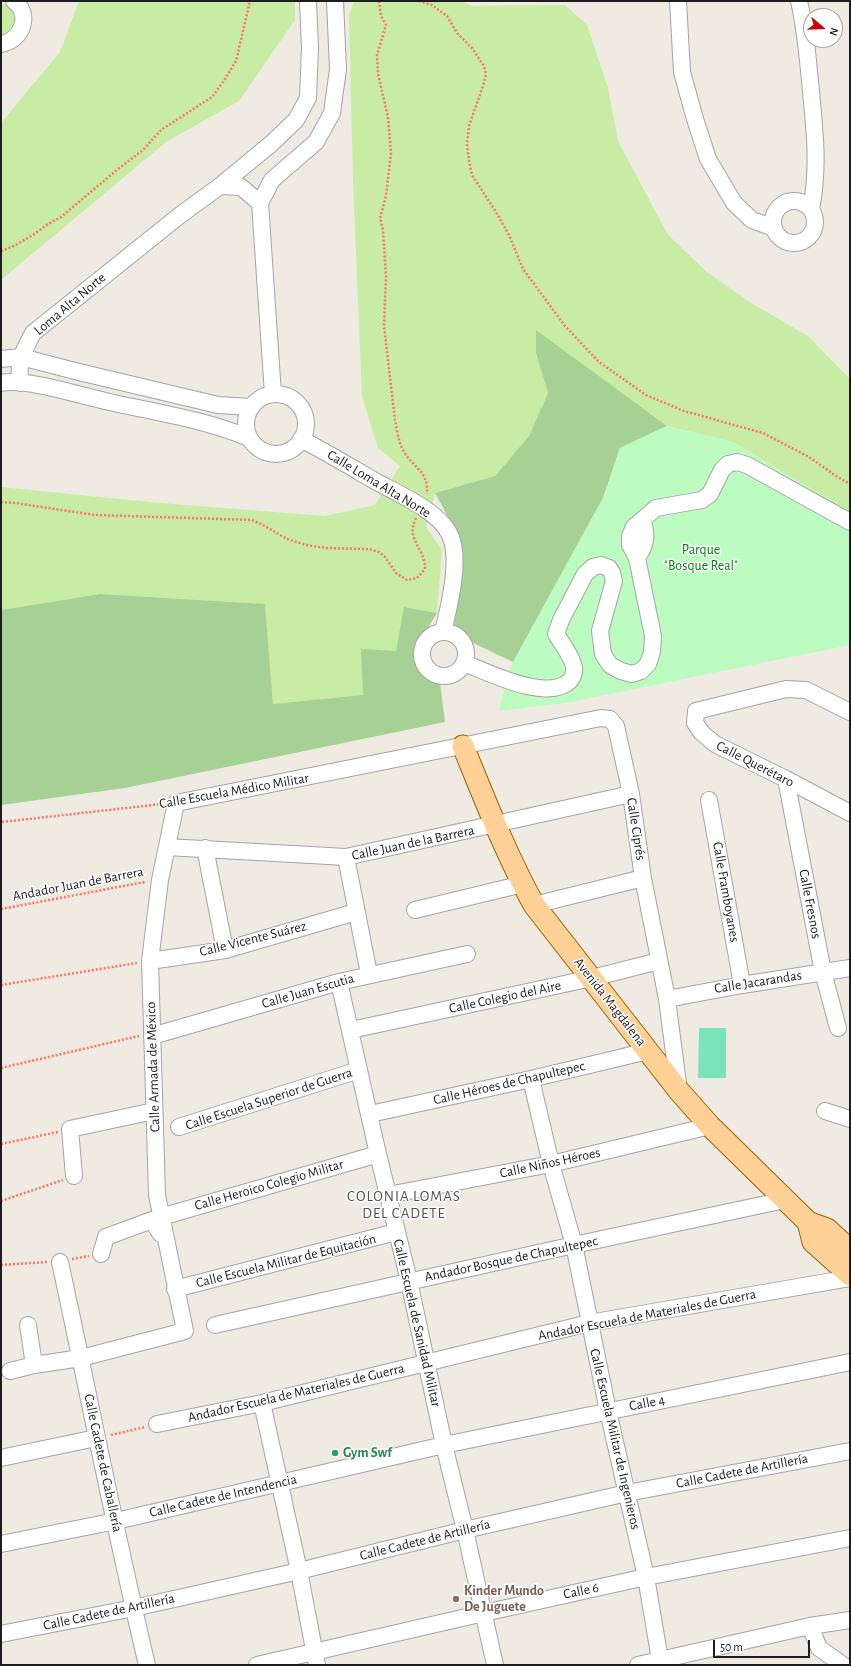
<!DOCTYPE html>
<html>
<head>
<meta charset="utf-8">
<style>
	body { margin:0 }
	#map { position:relative; width:851px; height:1666px; overflow:hidden; background:#efebe2; font-family:"Alegreya Sans",sans-serif }
	canvas { display:block }
	.frame { position:absolute; inset:0; border:2px solid #1d1d1d; pointer-events:none }
	.north { position:absolute; left:803px; top:8px; width:40px; height:40px; box-sizing:border-box; background:#fff; border:1px solid #a5a5a5; border-radius:50%; rotate:109deg; font-size:11px; font-weight:700; line-height:16px; text-align:center; color:#1d1d1d }
	.north::after { content:''; display:block; margin:auto; width:14px; height:18px; background:#ca0003; clip-path:polygon(50% 0,100% 100%,50% 72%,0 100%) }
	.scale { position:absolute; left:713px; top:1640px; width:97px; height:18px; box-sizing:border-box; border:2px solid #1d1d1d; border-top:0; padding-left:5px; font-size:12px; line-height:14px; white-space:nowrap; color:#1d1d1d; -webkit-text-stroke:3px #fff; paint-order:stroke }
</style>
</head>
<body>
<div id="map">
<canvas width="851" height="1666"></canvas>
<div class="frame"></div>
<div class="north">N</div>
<div class="scale">50 m</div>
</div>
<script>
const c = document.querySelector('canvas').getContext('2d');
c.lineJoin = 'round';
function fillPath(path, color) { c.fillStyle = color; c.fill(path, 'evenodd'); }
function stroke(path, color, width, dash) { c.strokeStyle = color; c.lineWidth = width; c.lineCap = dash ? 'butt' : 'round'; c.setLineDash(dash || []); c.stroke(path); }
function write(font, color, halo, rows, align = 'center') {
  c.font = font + ' "Alegreya Sans",sans-serif'; c.lineWidth = 3; c.setLineDash([]); c.textBaseline = 'middle'; c.strokeStyle = halo; c.fillStyle = color; for (const [text, x, y, turn = 0] of rows) {
    c.save(); c.translate(x, y); c.rotate((+turn || 0) * Math.PI / 180); c.textAlign = isNaN(turn) ? turn : align; if (halo) c.strokeText(text, 0, 0); c.fillText(text, 0, 0); c.restore();
  }
}
fillPath(new Path2D(`
	M79,1h216v19l-56,81 -73,41 -165,138v-157l59,-71z
	M354,1h107l11,5 93,-1 22,20 21,63 10,53 50,94 39,37 44,31 57,33 42,43v133l-117,-70 -66,-16 -82,-59 -49,-14 12,40 -19,43 -34,40 -60,17 -9,34 16,23 -5,63 -32,-6 -9,44 -32,44 -91,9 -8,-100 -165,-10 -99,16v-123l148,15 176,14 50,-11 25,-39 -22,-18 -16,-51 -9,-215 -4,-167z
	M1,3c16,3 16,14 12,27l-12,7z`), '#c9eca5');
fillPath(new Path2D(`
	M536,330l131,96 -47,22 -17,50 -90,164 -42,-20 -17,-15 6,-45 -7,-56 -18,-33 60,-17 34,-40 19,-43 -12,-40z
	M100,594l165,10 8,100 90,-9 -2,-46 35,2 8,-44 33,6 -24,40 8,21 19,9 5,39 -320,66 -124,17v-195z`), '#a7d194');
fillPath(new Path2D(`
	M667,426l66,16 117,70v133l-284,58 -67,8 10,-41 94,-172 17,-50z`), '#bcfcc0');
fillPath(new Path2D(`
	M699,1028h27v50h-28z`), '#7be3b9');
const minor = new Path2D(`
	M678,1l4,71 13,47 13,40 26,44 18,17 22,8
	M799,1c7,30 9,60 12,91 4,40 8,78 0,117
	M1,44c21,-3 31,-30 13,-43
	M220,186l21,1 19,16
	M773 222a21 21 0 1 1 42 0a21 21 0 1 1-42 0Z
	M260,203l12,-23 44,-38 16,-29 6,-44 -3,-68
	M260,203l13,191
	M1,359l20,-2 58,15 139,33 33,2
	M1,383c25,-5 78,12 104,18 48,11 99,18 144,37
	M20,383c-2,-25 2,-28 13,-50l146,-117 41,-30 52,-43 24,-23 12,-22 2,-50 -2,-47
	M246 424a30 30 0 1 1 60 0a30 30 0 1 1-60 0Z
	M301,439c25,13 50,28 74,42 22,12 62,29 74,52 13,24 0,73 -6,99
	M637,558c9,-13 11,-23 5,-38
	M422 654a22 22 0 1 1 44 0a22 22 0 1 1-44 0Z
	M464,663c26,10 79,37 103,20 5,-3 8,-10 7,-16 -2,-11 -12,-23 -18,-33l5,-14 24,-46 8,-7 8,-2 8,3 3,5 2,8 -14,50 3,23 7,11 11,6 11,3 9,-3 7,-7 4,-12 1,-16 -16,-78 -7,-13v-9l4,-9 22,-19 46,-8 8,-6 12,-24 6,-6 9,-2 10,3 103,57
	M850,712l-44,-22 -20,-1 -90,22 -1,12 7,10 13,11 71,35 64,34
	M786,779l37,193 15,56
	M709,800l33,185
	M167,847l179,10 285,-63
	M205,848l20,102
	M346,857l23,117
	M534,905l109,-27
	M415,910l108,-26
	M150,961l75,-11 131,-38
	M339,982l39,172 31,127 35,164 21,85 30,135
	M667,999l75,-14 108,-17
	M351,1030l241,-52 67,-17
	M152,1036l187,-54 128,-28
	M531,1079l20,85 23,81 34,166 38,166 14,83
	M825,1111l25,8
	M370,1114l161,-35 117,-28
	M179,1127l180,-57
	M74,1176l-4,-47 84,-18
	M388,1195l163,-31 159,-38
	M161,1217l217,-63
	M101,1254l5,-17 46,-17 8,13 4,-1
	M60,1262c29,134 55,269 87,403
	M175,1289l221,-57
	M28,1325l6,40
	M215,1325l359,-80 211,-45
	M10,1371l24,-6 47,-7 104,-27 -28,-136 -7,-234 10,-81 16,-77 425,-85 9,1 6,7 15,68 12,84 24,121 12,92
	M262,1403l37,168 18,94
	M157,1424l105,-21 327,-80 261,-45
	M1,1458l95,-20
	M1,1544l115,-23 328,-76 406,-83
	M810,1626l9,22 24,17
	M1,1634l133,-26 165,-37 166,-41 162,-37 223,-42
	M257,1665l227,-52 162,-36 204,-39
	M638,1665l172,-39 40,-6`);
const major = new Path2D(`
	M463,746c22,54 43,108 71,159l145,186 31,35 98,96 19,7 23,21
	M808,1222l5,20 37,33`);
stroke(minor, '#a4a4a4', 18);
stroke(major, '#966200', 23);
stroke(new Path2D(`
	M379,1l2,15 5,9 -9,30 1,19 10,43 3,36 -5,43 -6,22 3,12 3,46 -2,50 11,94c2,9 3,21 8,30 10,18 26,21 24,44
	M419,1l13,4 15,11 10,17 15,15 12,18 2,8 -2,9 -15,43 -2,18 2,17 3,14 24,37 13,23 14,34 42,57 34,36 47,33 38,16 79,22 46,24 27,19 14,8
	M1,251l13,-5 19,-11 15,-11 13,-7 57,-48 25,-19 18,-20 51,-33 13,-18 11,-18 14,-60
	M1,502l14,1 80,12 157,5 13,6 22,13 19,6 21,3 42,1 10,3 6,5 11,16 11,7 10,-2 8,-9c0,-22 -20,-29 -9,-51
	M2,822l160,-18
	M1,909l144,-27
	M1,985l136,-22
	M1,1068l138,-32
	M1,1144l57,-12
	M1,1201l62,-21
	M72,1259l17,-3
	M1,1265l46,-3
	M111,1435l34,-8`), '#ff7163', 2.5, [2, 2]);
stroke(minor, '#fff', 16);
stroke(major, '#ffd197', 21);
for (const [x, y, r, color] of [
	[335,1453,4,"#2e9e5b"],
	[456,1599,4,"#8d6e63"]
]) { const dot = new Path2D(); dot.arc(x, y, r, 0, 2 * Math.PI); c.fillStyle = color; c.fill(dot); stroke(dot, '#fff', 1.5); }
write('14px', '#1d1d1d', '#fff', [
	["Loma Alta Norte",70,304,-40],
	["Calle Loma Alta Norte",379,484,31],
	["Calle Querétaro",755,764,27],
	["Calle Escuela Médico Militar",234,791,-10],
	["Calle Ciprés",636,829,81],
	["Calle Juan de la Barrera",413,843,-12],
	["Andador Juan de Barrera",78,884,-11],
	["Calle Framboyanes",726,892,80],
	["Calle Fresnos",810,904,79],
	["Calle Vicente Suárez",253,939,-14],
	["Calle Jacarandas",758,982,-9],
	["Calle Juan Escutia",308,991,-16],
	["Calle Colegio del Aire",505,997,-12],
	["Avenida Magdalena",610,1002,52],
	["Calle Armada de México",153,1067,-92],
	["Calle Héroes de Chapultepec",509,1083,-13],
	["Calle Escuela Superior de Guerra",269,1099,-18],
	["Calle Niños Héroes",550,1163,-12],
	["Calle Heroico Colegio Militar",269,1185,-16],
	["Andador Bosque de Chapultepec",511,1259,-12],
	["Calle Escuela Militar de Equitación",286,1261,-14],
	["Andador Escuela de Materiales de Guerra",647,1315,-11],
	["Calle Escuela de Sanidad Militar",417,1323,77],
	["Andador Escuela de Materiales de Guerra",296,1393,-13],
	["Calle 4",647,1403,-11],
	["Calle Escuela Militar de Ingenieros",615,1439,77],
	["Calle Cadete de Caballería",103,1463,78],
	["Calle Cadete de Artillería",742,1471,-11],
	["Calle Cadete de Intendencia",223,1496,-13],
	["Calle Cadete de Artillería",425,1540,-14],
	["Calle 6",581,1591,-12],
	["Calle Cadete de Artillería",109,1612,-12]
]);
write('14px', '#05810e', '#fff', [
	["Parque",701,550],
	["\"Bosque Real\"",701,566]
]);
write('bold 14px', '#27864d', '#fff', [
	["Gym Swf",343,1453]
], 'left');
write('bold 14px', '#785e54', '#fff', [
	["Kinder Mundo",464,1591],
	["De Juguete",464,1607]
], 'left');
c.letterSpacing = '1px';
write('15px', '#505050', '#fff', [
	["COLONIA LOMAS",404,1196],
	["DEL CADETE",404,1213]
]);
c.letterSpacing = '0px';
</script>
</body>
</html>
